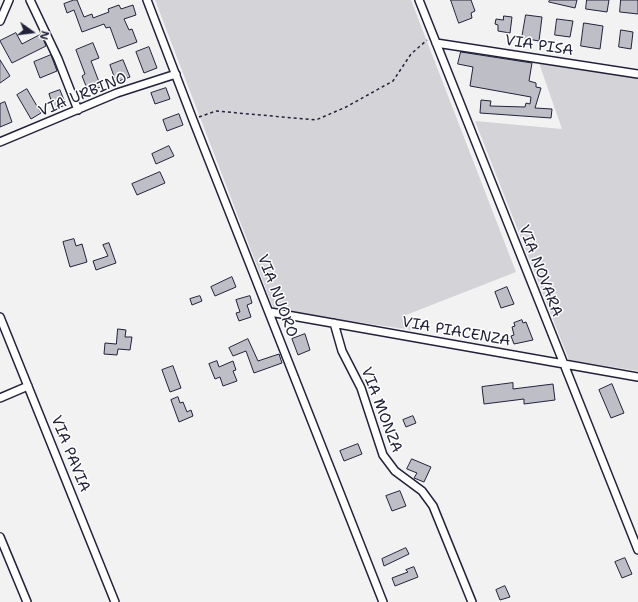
<!DOCTYPE html>
<html>
<head>
<meta charset="utf-8">
<style>
	body { margin:0 }
	#map { position:relative; width:638px; height:602px; overflow:hidden; background:#f2f2f3; font-family:"Shantell Sans",sans-serif }
	canvas { display:block }
	.north { position:absolute; left:12px; top:12px; width:40px; height:40px; -webkit-text-stroke:3px #fff; paint-order:stroke; rotate:104deg; font-size:11px; font-weight:700; line-height:16px; text-align:center; color:#22223b }
	.north::after { content:''; display:block; margin:auto; width:14px; height:18px; background:#22223b; clip-path:polygon(50% 0,100% 100%,50% 72%,0 100%) }
</style>
</head>
<body>
<div id="map">
<canvas width="638" height="602"></canvas>
<div class="north">N</div>
</div>
<script>
const c = document.querySelector('canvas').getContext('2d');
c.lineJoin = 'round';
function fillPath(path, color) { c.fillStyle = color; c.fill(path, 'evenodd'); }
function stroke(path, color, width, dash) { c.strokeStyle = color; c.lineWidth = width; c.lineCap = dash ? 'butt' : 'round'; c.setLineDash(dash || []); c.stroke(path); }
function write(font, color, halo, rows, align = 'center') {
  c.font = font + ' "Shantell Sans",sans-serif'; c.lineWidth = 3; c.setLineDash([]); c.textBaseline = 'middle'; c.strokeStyle = halo; c.fillStyle = color; for (const [text, x, y, turn = 0] of rows) {
    c.save(); c.translate(x, y); c.rotate((+turn || 0) * Math.PI / 180); c.textAlign = isNaN(turn) ? turn : align; if (halo) c.strokeText(text, 0, 0); c.fillText(text, 0, 0); c.restore();
  }
}
fillPath(new Path2D(`
	M155,0h256l105,272 -110,43 6,15 -138,-20z
	M539,63l99,14v294l-69,-11 -94,-239 87,8z`), '#d3d3d8');
const building = new Path2D(`
	M74,0h3l7,17 8,-3 1,4 16,-6 -1,-3 11,-4 2,4 12,-4 3,10 -12,4 5,11 3,-1 5,13 -19,7 -8,-22 -4,1 -2,-4 -22,8 -8,-22 -7,3 -3,-9z
	M451,0h20l4,11 -4,2 1,5 -13,5z
	M550,0h27l-2,8 -26,-6z
	M587,0h22l-2,12 -21,-3z
	M621,0h17v14l-18,-2z
	M526,15l16,2 -3,24 -17,-3z
	M504,16l8,1 -2,16 -12,-2v-6l-3,-1 1,-5 7,1z
	M557,19l16,2 -3,16 -15,-2z
	M584,23l19,3 -3,23 -19,-3z
	M621,30l12,2 -2,17 -12,-2z
	M16,33l6,11 19,-10 5,12 -34,17 -12,-22z
	M93,43l6,15 -8,3 10,26 -13,4 -6,-15 3,-2 -9,-24z
	M149,47l8,21 -13,5 -8,-21z
	M461,52l71,11 -3,18 7,2v4l5,1 -6,20 17,1 -1,9 -71,-5 1,-13 10,1 -1,5 35,1 1,-4 4,1 1,-7 -61,-11 3,-19 -15,-3z
	M51,55l6,16 -17,7 -6,-16z
	M0,60l10,16 -10,7z
	M123,60l7,17 -14,5 -6,-17z
	M166,88l4,11 -15,5 -4,-11z
	M27,89l14,24 -10,6 -14,-24z
	M60,90l6,15 -12,4 -5,-15z
	M5,102l7,20 -12,5v-23z
	M179,114l4,11 -16,6 -4,-11z
	M169,146l5,10 -18,8 -4,-10z
	M160,172l5,11 -28,12 -5,-11z
	M74,239l2,7 6,-2 5,18 -17,5 -7,-25z
	M109,243l7,20 -20,7 -3,-9 15,-5 -5,-11z
	M232,277l4,10 -21,9 -4,-9z
	M507,287l7,17 -13,4 -6,-16z
	M200,296l2,5 -10,4 -2,-6z
	M250,296l2,7 -5,2 4,12 -12,4 -3,-8 4,-1 -4,-12z
	M522,320l1,3 3,-1 7,18 -19,4 -3,-8 3,-1 -2,-8 3,-1 -1,-3z
	M118,329l8,1 -1,7h7l-2,13 -12,-1 -1,6 -13,-1 1,-11 11,1z
	M305,334l5,16 -12,5 -6,-16z
	M248,339l10,22 21,-7 3,9 -28,10 -8,-22 -13,5 -4,-8z
	M217,361l2,6 14,-6 3,9 -3,1 4,10 -14,5 -3,-9 -5,2 -6,-15z
	M173,366l8,22 -11,4 -8,-22z
	M513,383v6l40,-5 2,16 -31,4v-5l-40,5 -2,-17z
	M612,384l12,29 -13,5 -12,-28z
	M178,397l2,6 3,-1 4,10 4,-2 2,6 -14,6 -8,-22z
	M413,416l3,7 -10,4 -3,-7z
	M358,444l4,10 -18,7 -4,-10z
	M412,459l19,8 -7,15 -10,-4 3,-5 -10,-4z
	M400,491l6,15 -14,5 -6,-15z
	M406,548l3,6 -25,12 -2,-7z
	M625,558l7,16 -10,4 -7,-16z
	M414,567l4,10 -23,9 -3,-8 16,-6 -2,-2z
	M505,586l5,11 -10,3 -4,-10z`);
fillPath(building, '#bebec6');
stroke(building, '#22223b', 1);
const street = new Path2D(`
	M30,0l28,59 20,51
	M147,0l46,120 190,482
	M419,0l219,550
	M0,21l9,-21
	M436,43l202,31
	M0,142l117,-49 59,-19
	M270,312l368,65
	M0,317l115,285
	M334,323l8,28 19,37 22,67 12,16 27,20 11,15 39,96
	M0,398l28,-12
	M0,537l27,65`);
stroke(street, '#22223b', 10);
stroke(new Path2D(`
	M199,117l17,-6 100,9 30,-13 47,-26 18,-27 16,-14`), '#22223b', 1.5, [3, 3]);
stroke(street, '#fff', 7);
write('15px', '#22223b', '#fff', [
	["VIA PISA",539,46,9],
	["VIA URBINO",83,95,-22],
	["VIA NOVARA",540,271,69],
	["VIA NUORO",277,296,69],
	["VIA PIACENZA",456,332,10],
	["VIA MONZA",381,410,69],
	["VIA PAVIA",70,454,68]
]);
</script>
</body>
</html>
